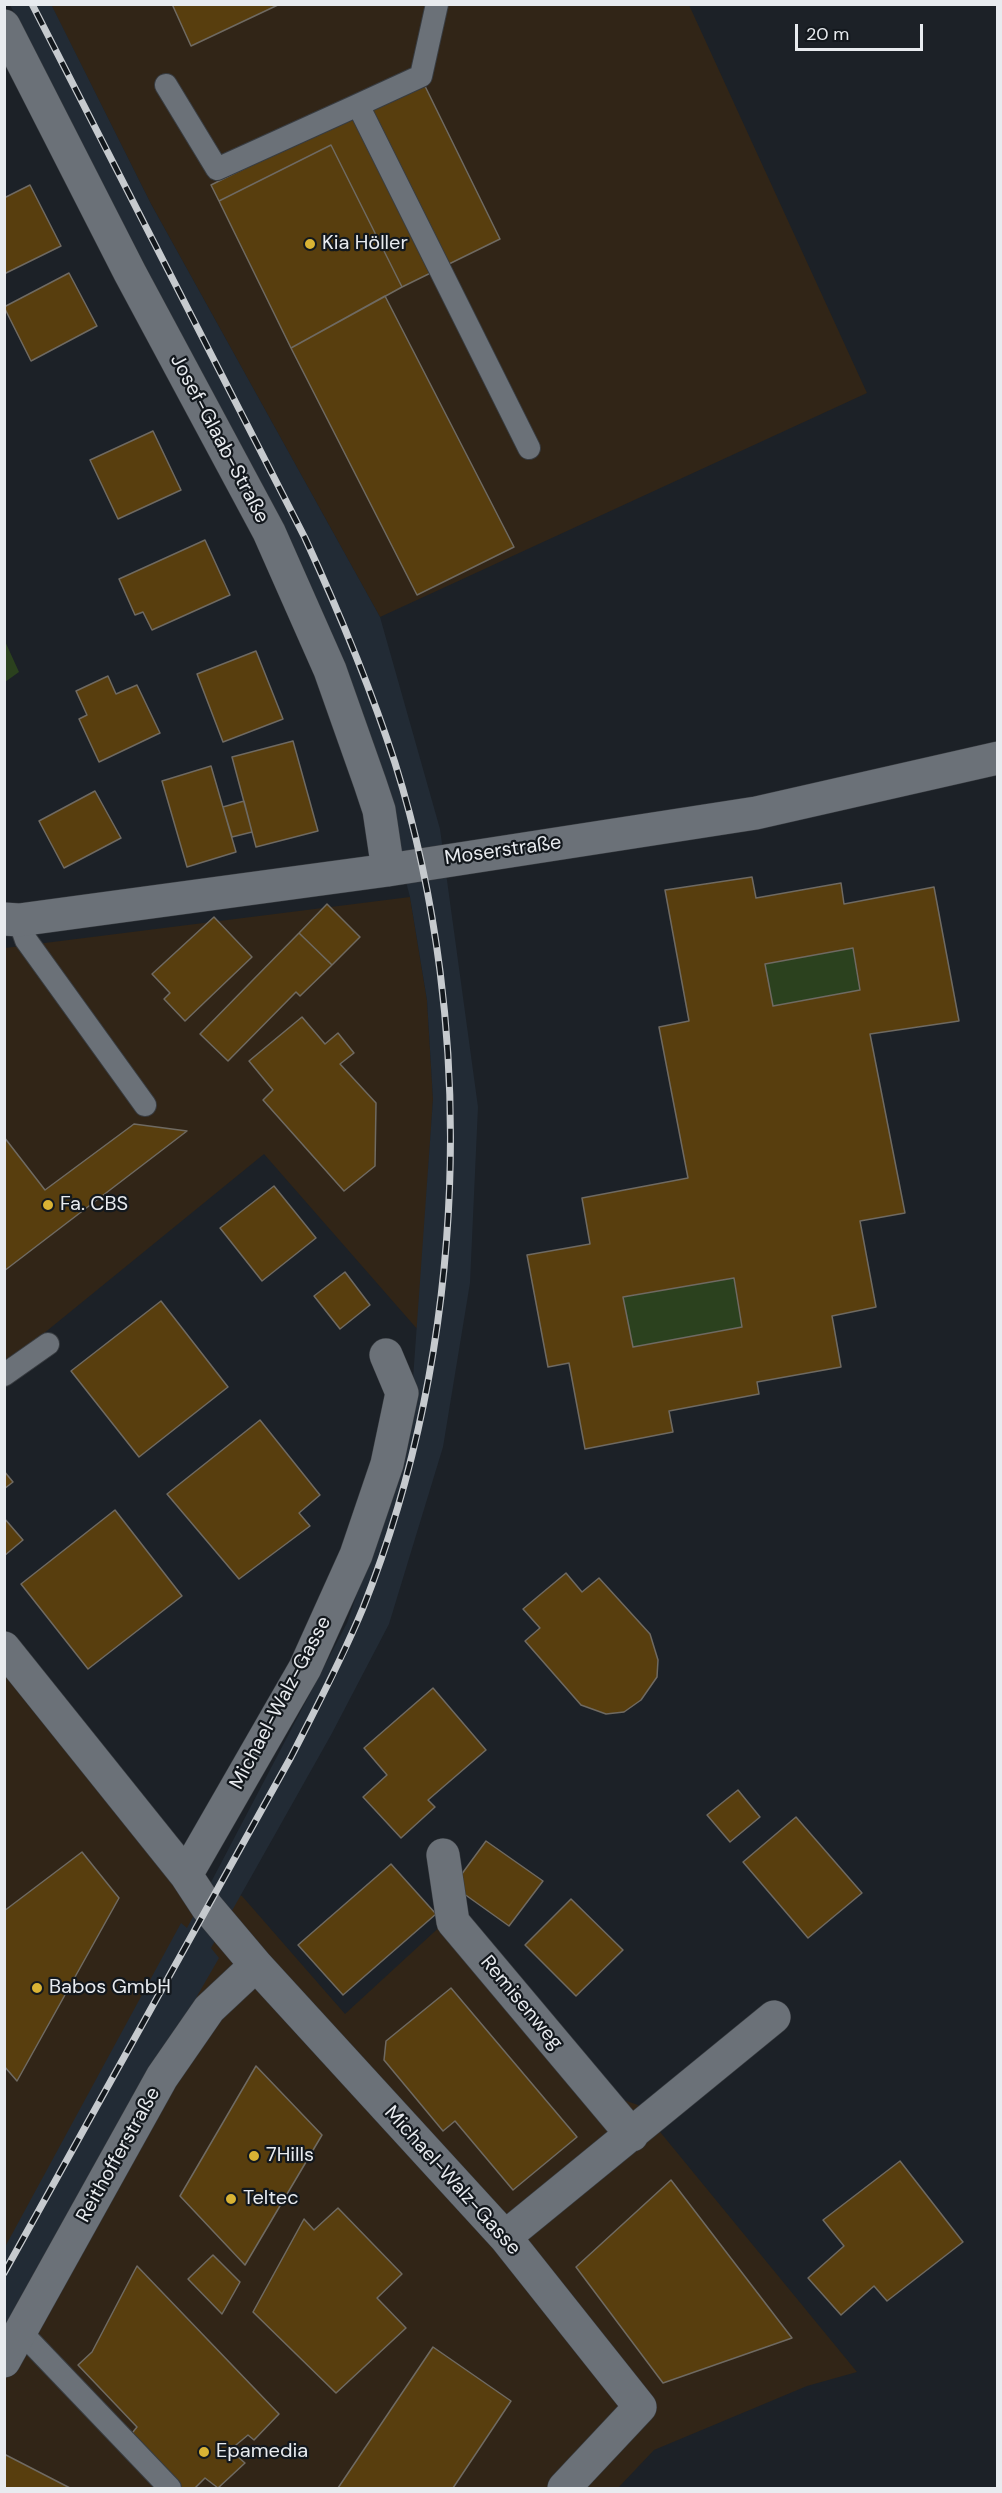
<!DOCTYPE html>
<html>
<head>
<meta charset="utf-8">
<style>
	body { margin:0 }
	#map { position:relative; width:1002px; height:2493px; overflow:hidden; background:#1c2127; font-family:"DM Sans",sans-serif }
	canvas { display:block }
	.frame { position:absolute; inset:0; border:6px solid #e8ebef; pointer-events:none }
	.scale { position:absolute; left:795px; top:24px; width:128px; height:27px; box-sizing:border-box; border:3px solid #e8ebef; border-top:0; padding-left:8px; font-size:18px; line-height:21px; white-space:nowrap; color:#e8ebef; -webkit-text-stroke:4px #13181d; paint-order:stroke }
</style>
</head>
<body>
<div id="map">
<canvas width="1002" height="2493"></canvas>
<div class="frame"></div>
<div class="scale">20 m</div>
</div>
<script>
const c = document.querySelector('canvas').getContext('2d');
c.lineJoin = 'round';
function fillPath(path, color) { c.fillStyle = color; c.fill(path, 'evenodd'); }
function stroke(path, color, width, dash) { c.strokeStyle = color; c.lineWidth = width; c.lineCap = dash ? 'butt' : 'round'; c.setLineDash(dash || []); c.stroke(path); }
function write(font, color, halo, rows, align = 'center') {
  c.font = font + ' "DM Sans",sans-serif'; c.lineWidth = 4.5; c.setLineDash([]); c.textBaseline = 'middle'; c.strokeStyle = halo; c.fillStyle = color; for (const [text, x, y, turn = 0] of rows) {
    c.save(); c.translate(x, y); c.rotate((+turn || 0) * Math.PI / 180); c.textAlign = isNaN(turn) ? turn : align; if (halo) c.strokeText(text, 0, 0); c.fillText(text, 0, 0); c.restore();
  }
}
fillPath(new Path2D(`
	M51,5h638l178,388 -487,224 -229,-413z
	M410,897l17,103 6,99 -15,231 -154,-176 -259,211v-417z
	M4,1648l181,227 57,21 103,118 113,-104 160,188 20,7 219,267 -50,14 -153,64 -36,38h-613z`), '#312517');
fillPath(new Path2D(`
	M51,4l100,200 229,413 60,212 38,278 -8,176 -27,164 -54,177 -58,111 -120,213 8,10 -214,372v-83l176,-324 6,5 160,-305 43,-126 22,-104 21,-294 -6,-99 -17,-103 -32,-120 -226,-498 -142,-274z`), '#222b35');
fillPath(new Path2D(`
	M4,639l15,33 -14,10h-1z
	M853,948l7,42 -87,16 -8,-42z
	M734,1278l8,49 -109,20 -10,-50z`), '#2b411e');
const building = new Path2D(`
	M172,4h108l-89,42z
	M422,80l78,159 -98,48 -71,-142 -112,56 -8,-16z
	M331,145l71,142 -111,61 -72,-147z
	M30,185l31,61 -57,28v-76z
	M69,273l28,53 -66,35 -27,-54z
	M385,296l129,251 -97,48 -126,-247z
	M153,431l28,59 -63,29 -28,-59z
	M205,540l25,55 -78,35 -9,-18 -8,3 -16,-36z
	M256,651l27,68 -60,23 -26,-68z
	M108,676l8,18 21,-9 23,48 -61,29 -20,-43 8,-4 -11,-24z
	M293,741l25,90 -62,16 -24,-90z
	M211,766l25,86 -49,15 -25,-86z
	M95,791l26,47 -57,30 -25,-47z
	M244,801l8,31 -20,5 -9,-30z
	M752,877l4,21 85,-15 3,21 90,-17 25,134 -89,13 35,179 -45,8 16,86 -44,9 9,51 -84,15 2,12 -90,17 4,21 -88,17 -16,-86 -21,4 -21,-112 63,-11 -8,-46 106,-20 -29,-151 30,-6 -24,-131zM853,948l7,42 -87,16 -8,-42zM734,1278l8,49 -109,20 -10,-50z
	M327,904l33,33 -28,28 -33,-32z
	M214,917l38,40 -67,64 -21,-22 6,-6 -18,-19z
	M299,933l33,32 -32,31 -4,-4 -68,69 -28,-27z
	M302,1017l23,27 13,-11 16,20 -14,11 36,39 -1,63 -31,25 -81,-91 10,-10 -24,-29z
	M134,1124l53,7 -183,140v-134l41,53z
	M274,1186l42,52 -54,43 -42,-53z
	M345,1272l25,33 -30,24 -26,-33z
	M161,1301l67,86 -89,70 -68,-86z
	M260,1420l60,75 -21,18 11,13 -71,53 -72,-85z
	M4,1471l9,11 -9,7z
	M115,1510l67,86 -94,73 -67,-85z
	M4,1518l19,22 -19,16z
	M566,1573l16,19 17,-14 51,56 8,26 -1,17 -16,23 -17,12 -18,2 -25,-9 -56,-64 15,-13 -17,-19z
	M433,1688l53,62 -58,50 7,7 -34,31 -38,-41 24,-22 -23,-27z
	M738,1790l22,27 -30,25 -23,-27z
	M796,1817l66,76 -54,45 -65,-76z
	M486,1841l57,40 -34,45 -56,-40z
	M82,1852l37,46 -102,183 -13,-15v-155z
	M391,1864l45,50 -93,81 -45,-50z
	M571,1899l52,51 -47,46 -51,-51z
	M451,1988l126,149 -64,53 -58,-69 -12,10 -59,-71 2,-19z
	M256,2066l66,69 -77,130 -65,-69z
	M900,2161l63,81 -76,59 -13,-15 -33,29 -33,-37 36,-32 -21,-26z
	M671,2180l121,158 -129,45 -87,-116z
	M338,2208l64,66 -25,24 29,30 -70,65 -83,-81 51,-93 10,11z
	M213,2255l27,27 -18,32 -34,-35z
	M137,2266l142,148 -25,26 -6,-5 -18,15 15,13 -27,25 -13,-10 -10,10h-17l-49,-51 8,-10 -59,-62 14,-13z
	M433,2347l78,54 -58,87h-115z
	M4,2454l66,34h-66z`);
fillPath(building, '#583e0e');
stroke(building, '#6f6a62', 1.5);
const service = new Path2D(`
	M166,85l51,84 141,-64 171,343
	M358,105l63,-29 16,-72
	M19,920l7,20 119,165
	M4,1375l44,-31
	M21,2332l149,156`);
const minor = new Path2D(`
	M4,26l126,247 139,259 61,138 40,113 9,27 9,60
	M4,919l15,1 369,-50 368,-57 242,-55
	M4,1648l182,227 21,32 49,58 249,272 135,170 -76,81
	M443,1855l10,67 179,213
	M186,1875l119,-207 51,-113 31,-91 15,-71 -16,-38
	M505,2237l269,-220
	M4,2361l158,-284 47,-68 47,-44`);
stroke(service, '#383c41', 24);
stroke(minor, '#383c41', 34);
stroke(service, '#6b7178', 22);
stroke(minor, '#6b7178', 33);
const rail = new Path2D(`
	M4,2273l287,-516c25,-49 51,-98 72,-149 104,-261 116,-577 32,-845 -25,-77 -56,-151 -90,-225l-273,-534`);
stroke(rail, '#c6cace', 7);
stroke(rail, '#13181d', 4.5, [14]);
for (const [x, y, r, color] of [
	[310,244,6,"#d9b334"],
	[48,1205,6,"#d9b334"],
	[37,1988,6,"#d9b334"],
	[254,2156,6,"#d9b334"],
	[231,2199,6,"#d9b334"],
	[204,2452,6,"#d9b334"]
]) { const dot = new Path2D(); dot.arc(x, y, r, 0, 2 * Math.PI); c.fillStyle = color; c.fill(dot); stroke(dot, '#13181d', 2); }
write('20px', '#e8ebef', '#13181d', [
	["Kia Höller",322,244],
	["Fa. CBS",60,1205],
	["Babos GmbH",49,1988],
	["7Hills",266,2156],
	["Teltec",243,2199],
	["Epamedia",216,2452]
], 'left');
write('20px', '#e8ebef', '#13181d', [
	["Josef-Glaab-Straße",219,439,62],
	["Moserstraße",503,851,-8],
	["Michael-Walz-Gasse",281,1703,-62],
	["Remisenweg",521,2003,50],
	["Reithofferstraße",119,2155,-61],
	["Michael-Walz-Gasse",452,2181,48]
]);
</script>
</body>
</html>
